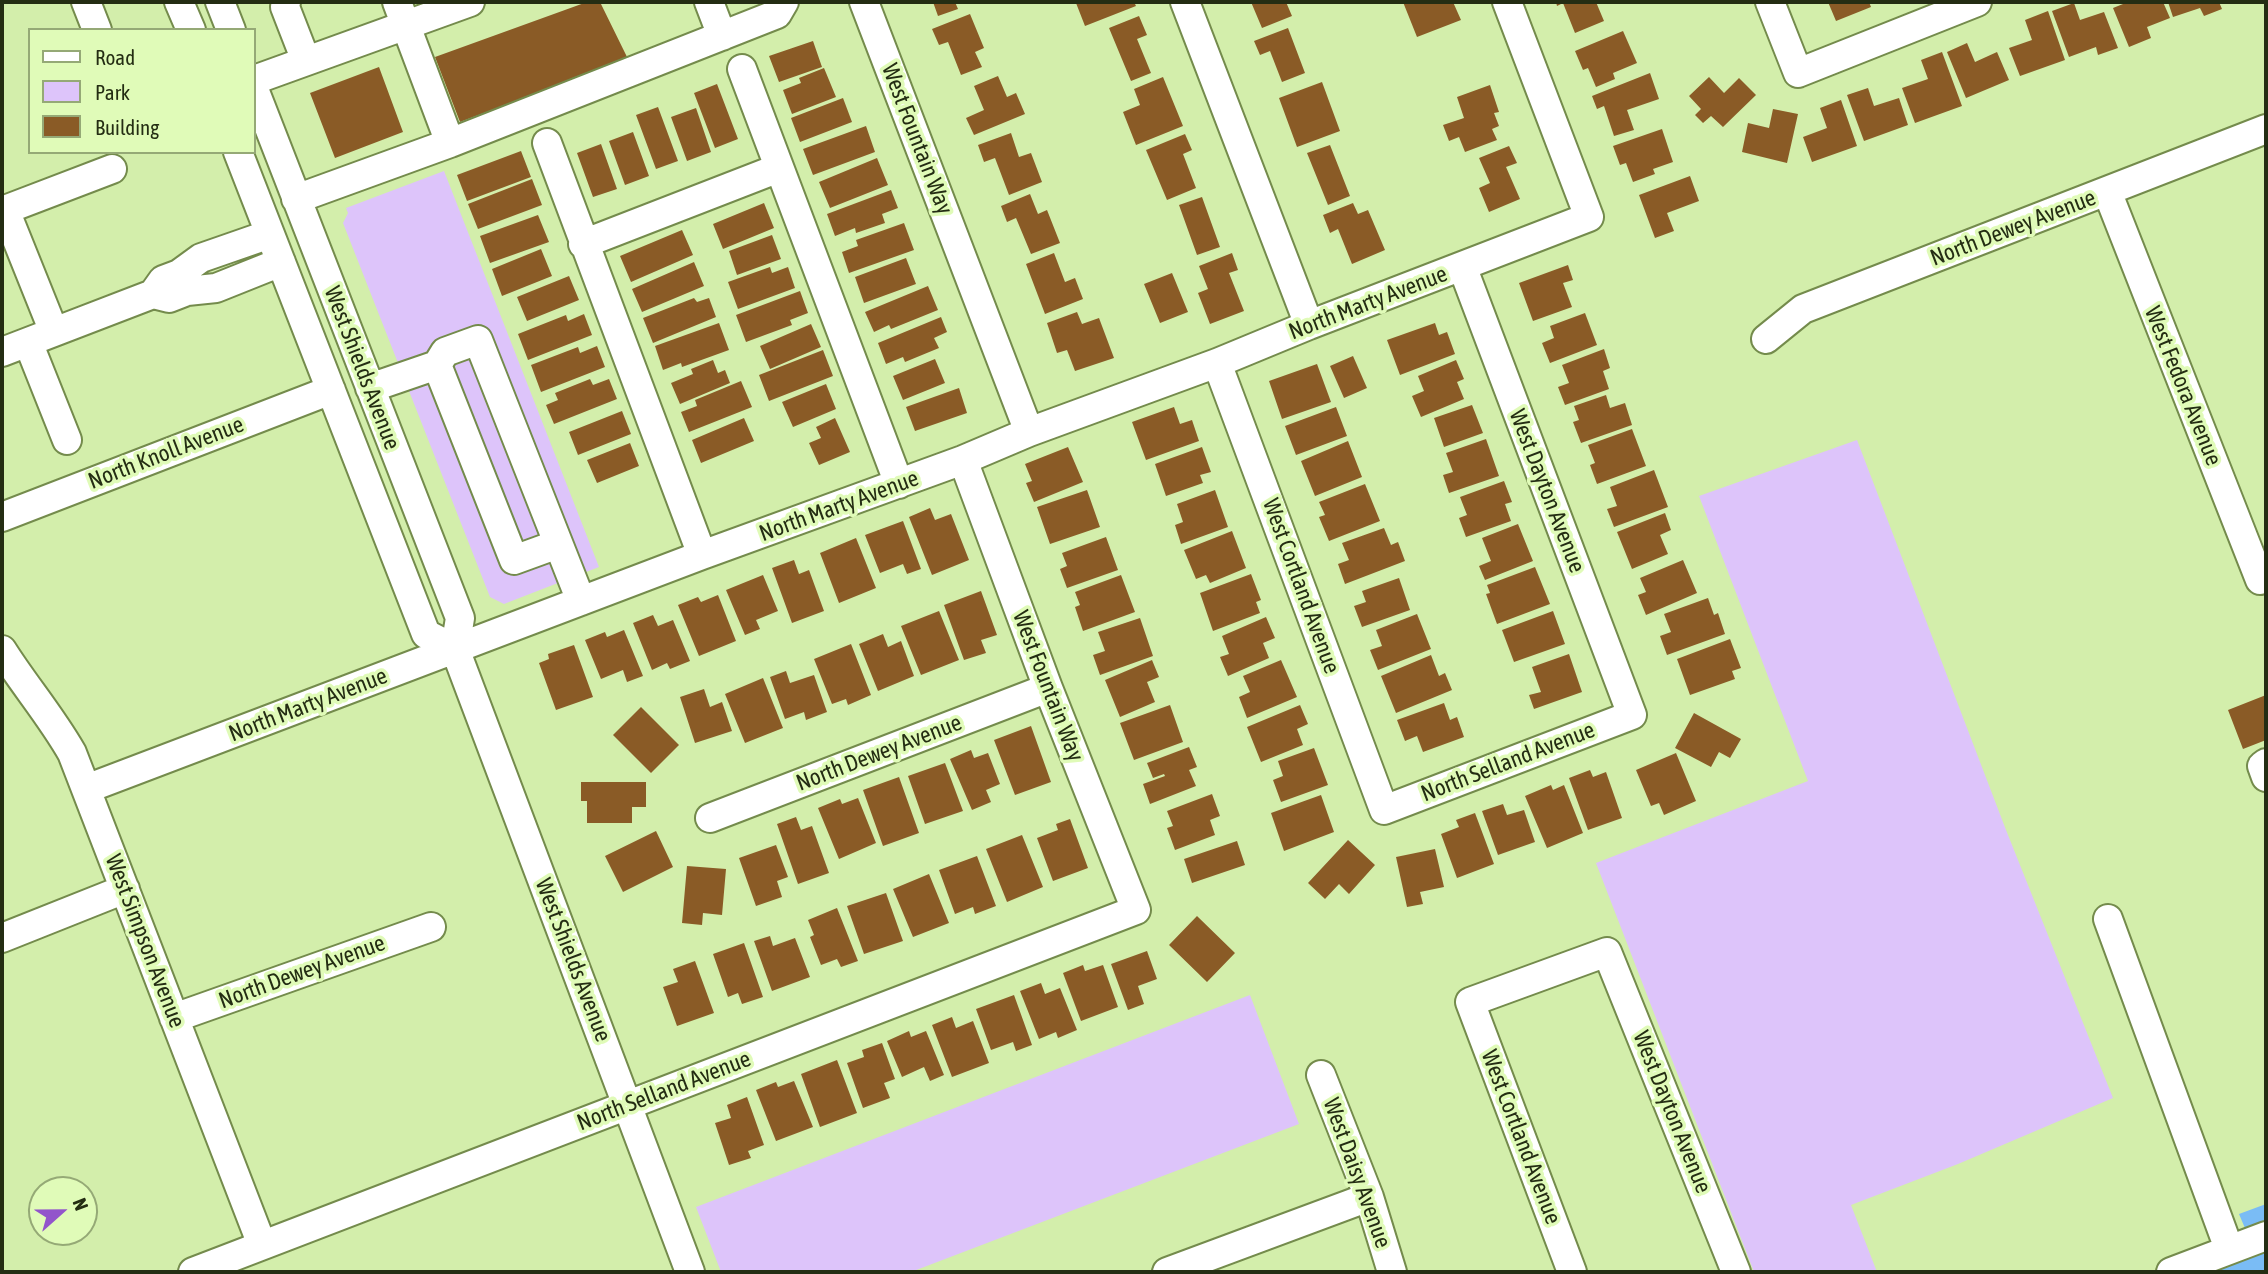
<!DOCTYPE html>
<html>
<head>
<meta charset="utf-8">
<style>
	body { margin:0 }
	#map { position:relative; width:2268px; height:1274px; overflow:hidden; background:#d3eeab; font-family:"Asap Condensed",sans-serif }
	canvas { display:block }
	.frame { position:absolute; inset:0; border:4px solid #242d13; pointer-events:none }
	.legend { position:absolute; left:28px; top:28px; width:228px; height:126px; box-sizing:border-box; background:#e0fbb8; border:2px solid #95a976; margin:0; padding:9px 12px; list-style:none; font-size:21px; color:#242d13 }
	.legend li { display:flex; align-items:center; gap:14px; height:35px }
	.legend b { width:35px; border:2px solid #95a976 }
	.north { position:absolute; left:28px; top:1176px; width:70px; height:70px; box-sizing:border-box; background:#e0fbb8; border:2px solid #95a976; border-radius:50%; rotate:69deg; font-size:19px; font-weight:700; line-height:28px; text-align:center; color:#242d13 }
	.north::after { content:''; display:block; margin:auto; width:24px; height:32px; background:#9254cb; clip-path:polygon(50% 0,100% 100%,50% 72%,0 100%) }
</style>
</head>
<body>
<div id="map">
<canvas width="2268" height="1274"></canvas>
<div class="frame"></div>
<ul class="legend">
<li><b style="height:9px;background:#fff"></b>Road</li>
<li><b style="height:19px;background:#ddc4fa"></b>Park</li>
<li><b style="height:19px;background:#8a5b26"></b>Building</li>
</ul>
<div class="north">N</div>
</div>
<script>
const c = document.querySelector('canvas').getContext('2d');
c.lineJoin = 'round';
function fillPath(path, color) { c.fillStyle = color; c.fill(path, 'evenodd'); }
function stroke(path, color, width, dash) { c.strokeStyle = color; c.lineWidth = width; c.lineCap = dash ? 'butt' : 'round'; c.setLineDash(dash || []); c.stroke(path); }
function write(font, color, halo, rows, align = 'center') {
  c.font = font + ' "Asap Condensed",sans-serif'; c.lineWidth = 7; c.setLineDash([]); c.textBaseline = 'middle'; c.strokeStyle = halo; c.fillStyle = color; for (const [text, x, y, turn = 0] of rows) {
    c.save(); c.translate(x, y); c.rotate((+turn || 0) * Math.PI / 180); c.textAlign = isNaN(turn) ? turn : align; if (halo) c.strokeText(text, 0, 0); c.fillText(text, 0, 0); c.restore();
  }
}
fillPath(new Path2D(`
	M444,171l155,396 -95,37 -14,-7 -147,-374 5,-10 -2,-5z
	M1857,440l149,390 107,268 -155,66 -107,41 26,67h-123l-158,-409 212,-82 -109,-285z
	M1250,995l49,129 -388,148h-190l-25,-65z`), '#ddc4fa');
fillPath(new Path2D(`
	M2266,1204v21l-19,8 -8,-19z
	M2266,1244v25l-6,3h-66z`), '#7abcf5');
fillPath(new Path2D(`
	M587,2h13l28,57 -168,63 -25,-65z
	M933,2h22l3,7 -20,7z
	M1080,2h54l2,4 -51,20 -9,-23z
	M1251,2h35l6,14 -30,12z
	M1403,2h35v2l15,-2 8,18 -44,17z
	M1556,2h40l8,19 -29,12 -12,-30 -6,3z
	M1828,2h41l2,5 -35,14z
	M2128,2h35l7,16 -23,9 4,11 -22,9 -16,-39z
	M2168,2h51l3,7 -18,7 -4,-8 -27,9z
	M2074,3l6,17 24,-8 14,36 -20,7 -2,-8 -27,10 -17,-46z
	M2048,11l17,49 -45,16 -11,-28 23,-8 -7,-20z
	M970,14l14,34 -9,4 7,15 -21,8 -13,-33 -9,3 -7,-16z
	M1139,16l8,19 -10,4 14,34 -20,8 -22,-53z
	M1288,28l17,45 -23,9 -12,-31 -10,4 -6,-14z
	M1623,31l14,32 -24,10 2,6 -19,8 -8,-19 -5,2 -8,-19z
	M813,41l9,26 -43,15 -10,-26z
	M1967,43l8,19 22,-10 12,28 -43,18 -19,-46z
	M1942,52l20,54 -47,17 -13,-35 26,-9 -7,-19z
	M379,67l24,65 -68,26 -25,-65z
	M824,68l12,29 -44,17 -9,-24 18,-7 -2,-5z
	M1650,73l9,26 -32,11 7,20 -20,6 -10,-30 -7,3 -5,-13z
	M998,76l9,21 9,-4 9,21 -51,21 -8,-17 18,-8 -10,-24z
	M1163,77l20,49 -47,19 -13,-33 17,-7 -6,-16z
	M1709,77l15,16 15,-15 17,17 -33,32 -12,-11 -8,7 -8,-8 6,-6 -12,-13z
	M1322,82l18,49 -43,16 -18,-49z
	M717,84l21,55 -23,9 -21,-55z
	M1490,85l9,27 -5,1 5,13 -7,3 5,11 -32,12 -6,-15 -10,4 -6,-16 21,-7 -7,-21z
	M1868,88l6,18 25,-8 9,27 -44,16 -17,-46z
	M843,98l9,24 -52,20 -9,-24z
	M1841,100l16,46 -45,16 -9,-25 24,-9 -7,-20z
	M658,107l20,54 -22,8 -20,-54z
	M696,108l15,44 -24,9 -16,-44z
	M1773,109l25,5 -11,49 -45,-11 6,-29 21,5z
	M866,126l9,26 -62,23 -10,-26z
	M1662,129l11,33 -20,7 2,5 -22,8 -7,-19 -6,2 -7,-19z
	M633,132l16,44 -24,9 -16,-44z
	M1011,133l8,24 12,-4 11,29 -33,13 -14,-37 -11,4 -6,-17z
	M1185,134l7,16 -9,4 13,34 -29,12 -21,-50z
	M601,144l16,45 -24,8 -16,-44z
	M1330,145l20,51 -22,9 -21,-52z
	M1509,146l8,17 -11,4 14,32 -31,13 -10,-24 11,-5 -11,-25z
	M521,151l10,26 -64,24 -10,-26z
	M877,158l11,27 -58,23 -11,-26z
	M1690,176l9,25 -32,12 7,18 -19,7 -16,-43z
	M532,179l10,26 -64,24 -10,-25z
	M891,190l7,18 -16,6 3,9 -29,10 -1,-5 -20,8 -8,-22z
	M1030,194l8,20 9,-4 13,33 -29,11 -15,-36 -9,4 -6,-16z
	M1202,197l18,50 -23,8 -18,-50z
	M764,203l10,25 -51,21 -10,-25z
	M1353,203l5,11 10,-4 17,40 -33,14 -14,-35 -8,4 -7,-18z
	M538,215l11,27 -59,21 -10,-27z
	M904,223l10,27 -65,23 -7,-21 16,-6 -2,-6z
	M682,230l11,25 -62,27 -11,-26z
	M772,235l9,24 -44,16 -8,-24z
	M541,249l11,27 -50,20 -10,-27z
	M1054,253l11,29 10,-4 8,21 -38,15 -19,-50z
	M1232,253l6,17 -9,3 15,38 -34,13 -12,-31 10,-4 -9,-23z
	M906,258l10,26 -52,19 -9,-26z
	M694,262l10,24 -62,26 -10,-23z
	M1568,265l5,15 -10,3 9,24 -39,14 -14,-38z
	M770,267l2,6 16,-6 7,21 -57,21 -10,-27z
	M1172,273l16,39 -28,11 -16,-39z
	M569,276l10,24 -52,21 -10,-24z
	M928,286l10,24 -47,19 -2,-4 -15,7 -9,-20z
	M800,291l8,22 -18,7 2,5 -46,17 -10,-27z
	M694,298l3,4 12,-4 7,19 -63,26 -10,-25z
	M1077,312l5,12 17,-6 15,40 -39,13 -8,-21 -10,3 -10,-30z
	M1585,313l12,32 -47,18 -8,-20 12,-5 -4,-12z
	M584,314l8,21 -64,25 -10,-26 48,-19 2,6z
	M941,317l6,15 -13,6 5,10 -34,14 -2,-5 -17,7 -8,-21z
	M719,323l10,27 -47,17 -1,-4 -18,7 -8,-24z
	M1435,323l4,12 8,-3 8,22 -55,21 -13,-35z
	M811,324l10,23 -51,22 -10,-23z
	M597,346l8,21 -64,25 -10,-27 47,-18 2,6z
	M1604,349l6,19 -7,3 6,18 -44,16 -7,-18 11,-4 -7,-18z
	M823,350l10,26 -64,25 -10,-26z
	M1353,356l14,32 -23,10 -14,-32z
	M935,359l10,24 -42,17 -10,-24z
	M713,360l5,13 7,-3 5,13 -50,21 -9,-21 22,-9 -2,-5z
	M1456,360l8,19 -7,3 7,17 -43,18 -9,-21 12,-5 -6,-15z
	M1317,364l14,38 -49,17 -13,-38z
	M590,379l3,6 16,-6 8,20 -63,25 -8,-19 12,-5 -3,-7z
	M741,381l11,26 -63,25 -8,-20 16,-6 -2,-6z
	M826,384l10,25 -43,18 -11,-25z
	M959,388l8,25 -52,18 -9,-24z
	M1606,395l4,13 15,-5 7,22 -51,18 -8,-21 6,-2 -5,-14z
	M1472,405l11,28 -39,14 -10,-29z
	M1174,407l6,17 12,-4 7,21 -53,19 -14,-38z
	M1336,407l11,29 -51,19 -11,-29z
	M622,411l9,23 -53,21 -9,-23z
	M744,418l10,23 -53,22 -9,-23z
	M835,418l15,34 -31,13 -10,-22 12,-5 -5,-11z
	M1632,429l14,37 -49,18 -7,-19 5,-2 -7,-18z
	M1486,439l13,37 -50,17 -6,-18 10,-3 -7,-19z
	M1348,441l14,36 -47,19 -14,-35z
	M630,443l9,23 -42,17 -10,-23z
	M1068,447l15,35 -49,20 -8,-19 6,-2 -7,-17z
	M1202,447l9,25 -11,3 3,8 -37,13 -11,-32z
	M1654,470l14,37 -54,20 -7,-18 10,-3 -7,-19z
	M1504,481l8,21 -7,2 6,17 -45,16 -7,-19 8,-3 -7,-18z
	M1365,484l15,37 -51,20 -10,-24 6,-2 -6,-13z
	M1087,490l13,37 -50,17 -13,-37z
	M1215,490l13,37 -47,17 -6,-19 8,-3 -6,-18z
	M930,508l5,12 16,-6 18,46 -37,15 -23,-58z
	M1665,513l6,17 -11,5 8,19 -36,15 -15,-37z
	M903,521l18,48 -14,5 -4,-10 -23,9 -15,-38z
	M1518,524l15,37 -48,19 -6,-14 12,-5 -9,-23z
	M1384,528l7,17 7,-3 7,19 -60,23 -7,-20 11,-4 -7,-17z
	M1232,531l14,37 -36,15 -4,-8 -10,4 -12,-29z
	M1106,537l12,33 -51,18 -7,-19 7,-3 -5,-13z
	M856,538l20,50 -37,15 -19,-50z
	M794,560l5,14 10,-4 15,41 -32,12 -20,-55z
	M1683,560l14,33 -51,22 -8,-20 8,-3 -6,-14z
	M1535,567l15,37 -53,20 -11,-30 4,-1 -3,-8z
	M1251,574l10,26 -5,2 4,11 -47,18 -13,-38z
	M763,575l15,36 -22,9 4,9 -15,6 -19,-45z
	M1121,575l14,37 -52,19 -8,-24 5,-2 -5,-13z
	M1399,578l11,32 -48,17 -8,-21 12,-4 -4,-11z
	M981,591l16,44 -16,5 5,13 -22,7 -20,-55z
	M718,595l18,46 -37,15 -21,-51 20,-8 3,5z
	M1708,598l6,17 4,-2 7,21 -58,21 -7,-19 11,-4 -7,-18z
	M939,611l20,49 -38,15 -20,-49z
	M1553,611l12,33 -51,18 -12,-32z
	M1417,614l14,35 -53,21 -8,-20 12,-4 -6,-16z
	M653,615l5,11 15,-6 17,41 -20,8 -3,-6 -15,7 -19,-47z
	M1266,617l9,21 -12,5 6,15 -41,18 -8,-19 9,-3 -7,-18z
	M1140,618l13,38 -53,19 -7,-20 12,-4 -7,-19z
	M624,630l19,46 -16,6 -4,-12 -22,9 -16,-39 20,-8 2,5z
	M883,634l5,13 13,-6 13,35 -36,15 -19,-47z
	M1730,639l11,29 -9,3 3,8 -45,16 -13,-36z
	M851,644l20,51 -23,10 -2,-6 -14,5 -18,-45z
	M574,645l19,52 -37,13 -17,-47 10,-4 -1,-5z
	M1569,654l13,38 -48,17 -5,-14 12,-3 -9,-25z
	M1431,655l8,21 6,-3 7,17 -56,23 -15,-37z
	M1152,660l7,17 -12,5 8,20 -35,15 -15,-37z
	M1281,660l16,37 -50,21 -8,-21 11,-5 -7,-16z
	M786,671l4,12 24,-8 13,37 -21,8 -2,-8 -19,7 -15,-42z
	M763,678l20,50 -38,15 -20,-49z
	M704,689l6,18 12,-5 10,29 -37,12 -15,-46z
	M2266,695v45l-23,9 -15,-39z
	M1444,703l6,17 7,-3 7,20 -41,15 -6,-16 -12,5 -8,-21z
	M1170,705l13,37 -49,18 -14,-37z
	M1300,705l8,19 -11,5 6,16 -42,17 -14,-35z
	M641,707l38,38 -28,28 -38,-38z
	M1694,713l47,26 -11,19 -11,-6 -8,15 -36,-19z
	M1031,726l20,56 -36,13 -21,-55z
	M1189,747l8,20 -8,3 7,16 -46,18 -7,-20 22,-8 -1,-2 -11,4 -6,-15z
	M1314,748l14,37 -47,17 -8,-22 10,-4 -5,-15z
	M971,750l3,8 14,-5 12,31 -14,6 5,12 -19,8 -22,-51z
	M1676,753l20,48 -32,14 -5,-12 -8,3 -15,-36z
	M945,763l18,48 -38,13 -17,-48z
	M1590,770l3,7 13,-5 16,46 -34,12 -19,-52z
	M899,777l20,56 -36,13 -20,-56z
	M581,782h65v25h-14v16h-45v-22h-6z
	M1551,785l2,5 11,-5 19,48 -36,15 -22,-52z
	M1212,794l8,22 -10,4 5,15 -40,15 -8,-22 6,-2 -6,-15z
	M1321,795l13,37 -50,19 -13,-38z
	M858,798l18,45 -37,16 -21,-51 22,-9 2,5z
	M1503,804l4,11 17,-5 11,32 -37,13 -16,-44z
	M1475,813l19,51 -37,14 -16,-44 18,-7 -3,-7z
	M796,817l5,13 11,-4 17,47 -31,11 -21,-60z
	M1070,819l18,49 -35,13 -16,-43 21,-8 -2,-6z
	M656,831l17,36 -50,25 -18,-36z
	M1022,835l21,52 -36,15 -21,-53z
	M1348,840l27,25 -26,29 -10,-10 -14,15 -17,-16z
	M1237,841l8,24 -53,18 -8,-24z
	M776,845l12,32 -11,4 5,16 -26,9 -17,-48z
	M1435,849l9,38 -24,5 3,12 -16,3 -11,-50z
	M977,856l19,50 -21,8 -2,-7 -18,7 -16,-44z
	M687,866l39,3 -4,46 -19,-2 -1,12 -20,-2z
	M929,874l20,49 -36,14 -20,-48z
	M886,893l17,48 -39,13 -17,-48z
	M837,908l21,53 -17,6 -4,-8 -16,6 -11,-28 4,-2 -6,-15z
	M1197,916l38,37 -28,29 -38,-37z
	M770,936l3,10 22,-8 15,39 -38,14 -18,-50z
	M744,943l19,54 -21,7 -4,-11 -10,4 -15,-43z
	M1147,951l10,28 -19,7 6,18 -16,6 -17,-46z
	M695,961l19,52 -37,13 -14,-39 15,-5 -5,-13z
	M1083,965l2,6 18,-6 15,42 -37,14 -18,-48z
	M1041,983l4,11 15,-6 17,42 -19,8 -2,-6 -17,7 -19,-48z
	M1014,995l18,50 -16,6 -3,-9 -22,8 -15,-41z
	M952,1017l4,11 17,-7 16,42 -37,14 -20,-52z
	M909,1031l2,6 15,-6 18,44 -14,6 -6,-14 -22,10 -15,-36z
	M882,1043l13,36 -11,4 6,15 -27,10 -16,-45 17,-6 -2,-7z
	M837,1060l20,53 -37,14 -19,-53z
	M794,1081l19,46 -37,14 -20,-51 20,-8 2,5z
	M747,1097l17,48 -16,6 3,7 -22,7 -14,-42 16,-5 -4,-13z`), '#8a5b26');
const minor = new Path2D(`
	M86,2l11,28
	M179,2l12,28
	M220,2l11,28
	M286,2l-1,5 21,54
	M397,2l53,141
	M709,2l13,34
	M864,2l165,430
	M1185,2l124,323
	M1770,2l28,71 179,-71
	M742,69l157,415
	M254,80l216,-78
	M254,89l206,529 -5,31 235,623
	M547,143l155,412
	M238,152l188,482 29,15
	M2107,191l153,389 6,-2
	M296,199l154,-56 327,-129 7,-12
	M5,210l49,122
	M2,211l110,-42
	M270,234l-69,24 -22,16 -16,6 -10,14 16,4 18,-7 29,-3 65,-26
	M583,244l196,-76
	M1766,339l37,-30 463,-180
	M28,342l39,98
	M2,352l151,-58
	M1217,363l167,447 248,-95 -170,-449
	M437,365l8,-13 33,-12 103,261
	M370,388l67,-23 77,195 44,-16
	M2,517l329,-127
	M2,650c22,35 49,66 70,103l190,492
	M2266,763l-4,3 4,11
	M86,789l616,-234 261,-95 66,-28 188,-69 92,-38 280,-108 -82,-215
	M710,818l338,-130
	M2108,919l121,330
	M2,938l123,-49
	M174,1018l257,-91
	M1321,1075l48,122 23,75
	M193,1272l943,-362 -88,-222 -85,-228
	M1167,1272l202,-75
	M1572,1272l-102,-270 137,-50 129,320
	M2171,1272l95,-36`);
stroke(minor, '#748b4c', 32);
stroke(minor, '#fff', 28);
write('23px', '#242d13', '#e0fbb8', [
	["West Fountain Way",917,139,69],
	["North Dewey Avenue",2013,228,-21],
	["North Marty Avenue",1368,303,-21],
	["West Shields Avenue",362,368,69],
	["West Fedora Avenue",2183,386,68],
	["North Knoll Avenue",166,453,-21],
	["West Dayton Avenue",1547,491,69],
	["North Marty Avenue",839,506,-20],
	["West Cortland Avenue",1301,586,70],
	["West Fountain Way",1048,686,69],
	["North Marty Avenue",308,705,-21],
	["North Dewey Avenue",879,753,-21],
	["North Selland Avenue",1508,762,-21],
	["West Simpson Avenue",145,941,69],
	["West Shields Avenue",573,960,69],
	["North Dewey Avenue",302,972,-20],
	["North Selland Avenue",664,1091,-21],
	["West Dayton Avenue",1672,1112,68],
	["West Cortland Avenue",1521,1137,69],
	["West Daisy Avenue",1357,1173,70]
]);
</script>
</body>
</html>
